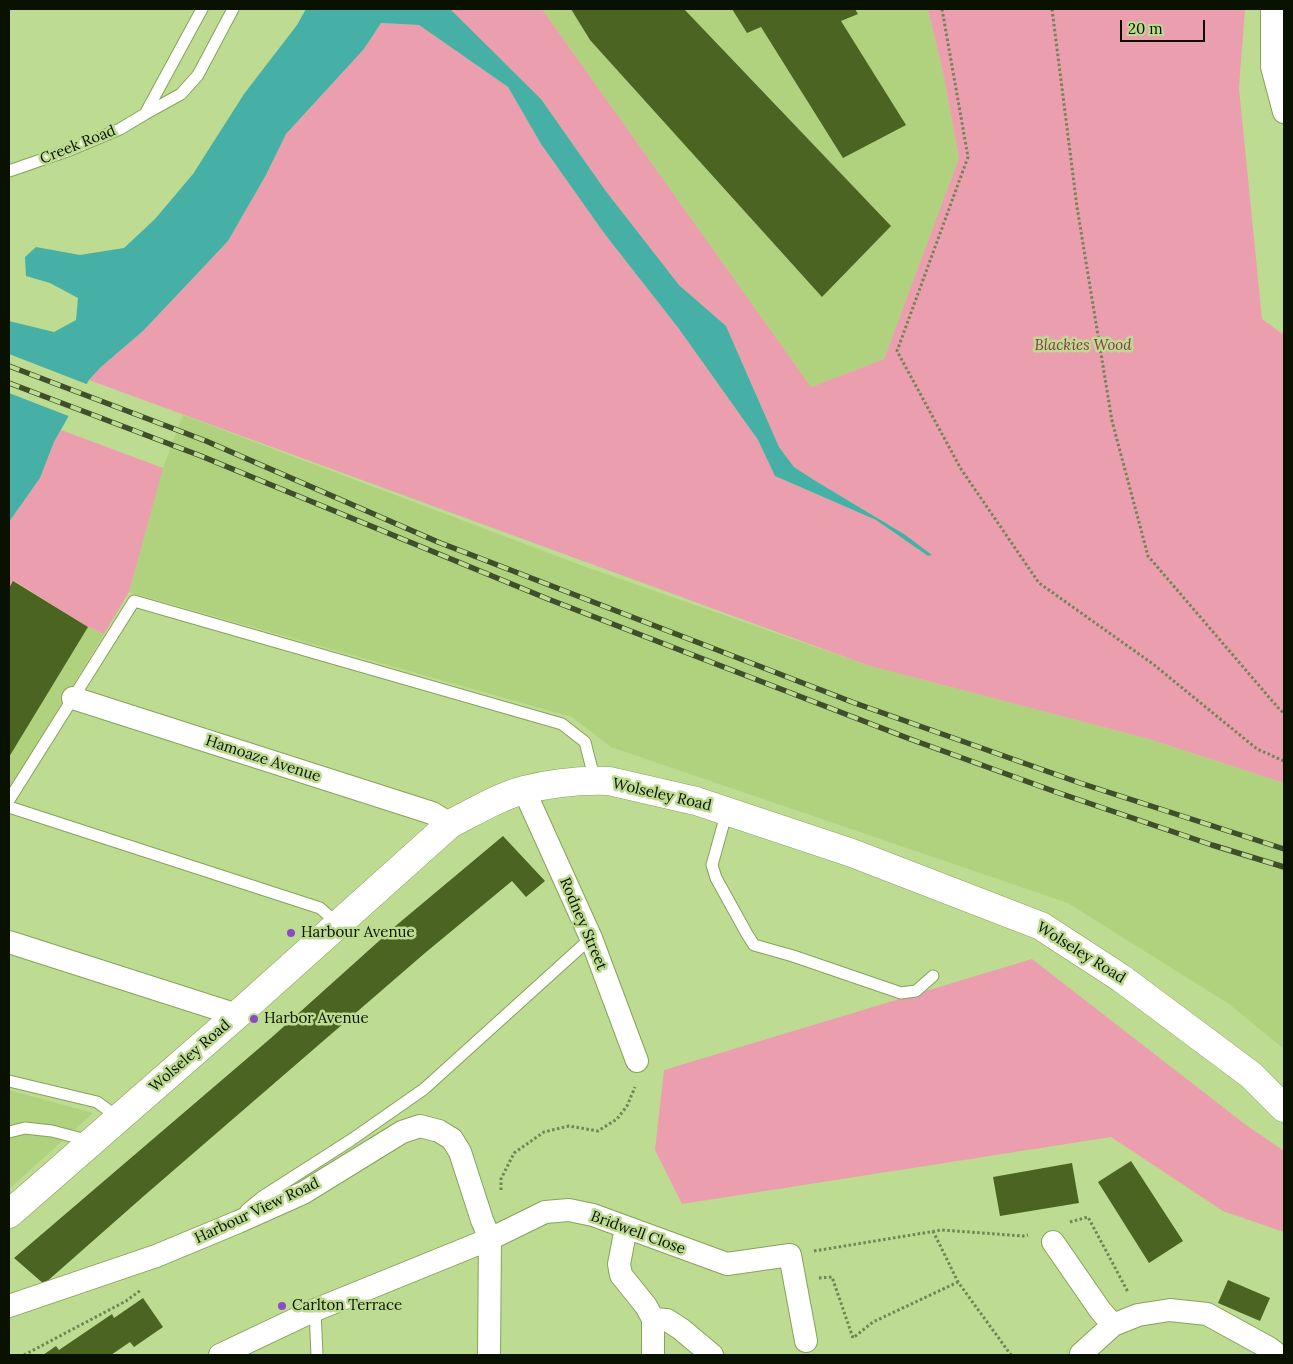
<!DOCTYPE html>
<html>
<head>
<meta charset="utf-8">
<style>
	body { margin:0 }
	#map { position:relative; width:1293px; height:1364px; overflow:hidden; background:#bddb91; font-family:Lora,serif }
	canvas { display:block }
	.frame { position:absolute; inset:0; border:10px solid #091200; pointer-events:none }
	.scale { position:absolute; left:1120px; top:20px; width:85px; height:22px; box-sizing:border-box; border:2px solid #091200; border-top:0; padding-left:6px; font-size:15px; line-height:18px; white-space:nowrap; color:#091200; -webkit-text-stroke:4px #bddb91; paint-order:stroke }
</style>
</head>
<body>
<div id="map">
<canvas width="1293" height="1364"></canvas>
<div class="frame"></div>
<div class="scale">20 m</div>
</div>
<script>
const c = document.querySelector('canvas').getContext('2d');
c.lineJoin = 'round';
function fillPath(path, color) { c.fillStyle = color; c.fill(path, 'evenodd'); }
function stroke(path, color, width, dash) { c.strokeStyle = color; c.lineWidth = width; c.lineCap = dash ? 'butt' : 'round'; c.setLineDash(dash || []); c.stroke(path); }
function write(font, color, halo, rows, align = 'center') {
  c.font = font + ' Lora,serif'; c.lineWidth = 5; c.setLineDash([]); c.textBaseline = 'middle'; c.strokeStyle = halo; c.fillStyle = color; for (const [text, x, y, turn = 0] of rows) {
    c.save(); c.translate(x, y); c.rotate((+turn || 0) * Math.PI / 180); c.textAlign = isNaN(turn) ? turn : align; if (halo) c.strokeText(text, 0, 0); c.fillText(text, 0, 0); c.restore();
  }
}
fillPath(new Path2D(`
	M542,9h386l16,68 15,81 -75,201 -73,28z
	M183,415l400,151 284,99 282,74 135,44v266l-55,-45 -161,-101 -457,-156 -39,-30 -443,-125 31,-116z
	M13,581l75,46 16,7 -95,156v-202z
	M9,1090l84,23 -84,76z`), '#b0d17e');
fillPath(new Path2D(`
	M448,9h94l269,378 73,-28 75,-201 -15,-81 -16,-68h317l-6,79 23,231 22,16v448l-135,-44 -282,-74 -778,-285 12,-13 42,-36 53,-56 32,-34 38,-66 20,-41 78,-85 17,-26 38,2 89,62 33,57 63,89 75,96 79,111 17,36 101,44 52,36h3l-27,-22 -90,-54 -20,-13 -15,-20 -53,-121 -47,-41 -74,-95 -64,-91z
	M61,430l102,38 -34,124 -25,42 -16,-7 -74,-46 -5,7v-66l31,-44 14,-36z
	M1032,959l214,166 38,26v81l-61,-21 -112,-74 -429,67 -27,-54 9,-80z`), '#eb9fae');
fillPath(new Path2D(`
	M306,9h142l3,1 90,89 64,91 74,95 47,41 53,121 15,20 20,13 90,54 28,21 -4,1 -52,-36 -101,-44 -17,-36 -79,-111 -75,-96 -63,-89 -33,-57 -89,-62 -38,-2 -17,26 -78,85 -20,41 -38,66 -32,34 -53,56 -42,36 -12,13 -35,62 -14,36 -31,44v-201l45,11 22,-12 2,-22 -28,-15 -24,-7 -1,-19 11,-10 44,8 44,-7 31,-29 38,-45 51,-80 53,-69z`), '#47b0a6');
fillPath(new Path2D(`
	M9,354l80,31 -18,32 -62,-24z`), '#bddb91');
fillPath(new Path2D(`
	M571,9h113l207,217 -69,71 -232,-257z
	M732,9h123l3,5 -17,7 65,104 -63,33 -82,-131 -14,6z
	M13,581l75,46 -79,130v-169z
	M503,836l42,45 -19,16 -14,-16 -87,72 -280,242 -101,89 -30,-26 257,-220 128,-115z
	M1131,1161l52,80 -34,22 -51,-81z
	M1072,1163l7,40 -79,13 -7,-39z
	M1228,1280l42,18 -10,23 -42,-18z
	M143,1298l20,29 -29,20 -4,-5 -19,13h-68l13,-9 3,4 53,-36 2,4z`), '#4c6422');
const service = new Path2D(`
	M145,114l57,-105
	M9,171l61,-21 50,-21 25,-15 36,-20 17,-19 35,-66
	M9,800l125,-199 428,123 23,18 10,39
	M9,807l311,101 18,16
	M727,811l-15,54 4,13 31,56 7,11 39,11 108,37 15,-2 17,-15
	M9,1081l88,21 22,16
	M9,1132l16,-4 27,3 38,10
	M246,1210l16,-13 89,-57 73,-51 167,-151
	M315,1310l2,45`);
const minor = new Path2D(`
	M1272,9v58l12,45
	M73,698l359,115 18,11
	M524,790l67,148 46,123
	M9,942l228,73
	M626,1228l-7,36 2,11 25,31 7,13v36
	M1053,1242l47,68 13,15
	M9,1306l147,-50 82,-34 65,-29 99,-61 18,-6 19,5 13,8 8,13 22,68 8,19 -1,116
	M653,1319l14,1 14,9 31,26
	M1081,1354l32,-29 25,-10 32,-5 37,4 62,34 9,7
	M220,1355l95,-45 175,-71 55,-27 24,-2 24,5 134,49 63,-9 16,86`);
const tertiary = new Path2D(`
	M9,1214l228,-199 213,-191c24,-12 48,-27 74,-34 28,-7 57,-10 85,-9l87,20 156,52 189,73 80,52 130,97 33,33`);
stroke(service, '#86a35a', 13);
stroke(minor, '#86a35a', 24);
stroke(tertiary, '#86a35a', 29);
stroke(new Path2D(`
	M942,9l26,148 -71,194 64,118 78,114 114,81 104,85 27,12
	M1052,9l25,198 35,214 36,135 132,154 4,3
	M501,1190v-11l13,-26 30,-21 25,-6 29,5 19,-12 10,-13 8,-19
	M1070,1222l18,-5 40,75
	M933,1231l25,51 53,73
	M814,1251l128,-21 81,6 5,-1
	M819,1278l13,-1 21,61 20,-16 85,-40
	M24,1355l102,-54 15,-11`), '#708553', 3, [2.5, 2.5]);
stroke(service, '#fff', 11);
stroke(minor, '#fff', 22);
stroke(tertiary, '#fff', 28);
const rail = new Path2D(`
	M9,366l197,75 232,101 414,160 228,81 204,66
	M9,383l192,73 347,143 362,140 146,53 156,53 72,22`);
stroke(rail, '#3f4f2c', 5.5);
stroke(rail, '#bddb91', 4, [11]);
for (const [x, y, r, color] of [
	[291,933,5,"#8c4cc1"],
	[254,1019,5,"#8c4cc1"],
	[282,1306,5,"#8c4cc1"]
]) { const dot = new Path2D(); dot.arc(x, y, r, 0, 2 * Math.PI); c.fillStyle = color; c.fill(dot); stroke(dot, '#bddb91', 2); }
write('15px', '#091200', '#bddb91', [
	["Creek Road",78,145,-22],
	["Hamoaze Avenue",263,759,18],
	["Wolseley Road",662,795,13],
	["Rodney Street",583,924,67],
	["Wolseley Road",1081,953,32],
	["Wolseley Road",190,1056,-41],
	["Harbour View Road",257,1211,-25],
	["Bridwell Close",638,1233,20]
]);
write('italic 15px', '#8f324c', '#bddb91', [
	["Blackies Wood",1083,346]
]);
write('15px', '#091200', '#bddb91', [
	["Harbour Avenue",301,933],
	["Harbor Avenue",264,1019],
	["Carlton Terrace",292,1306]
], 'left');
</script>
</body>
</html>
